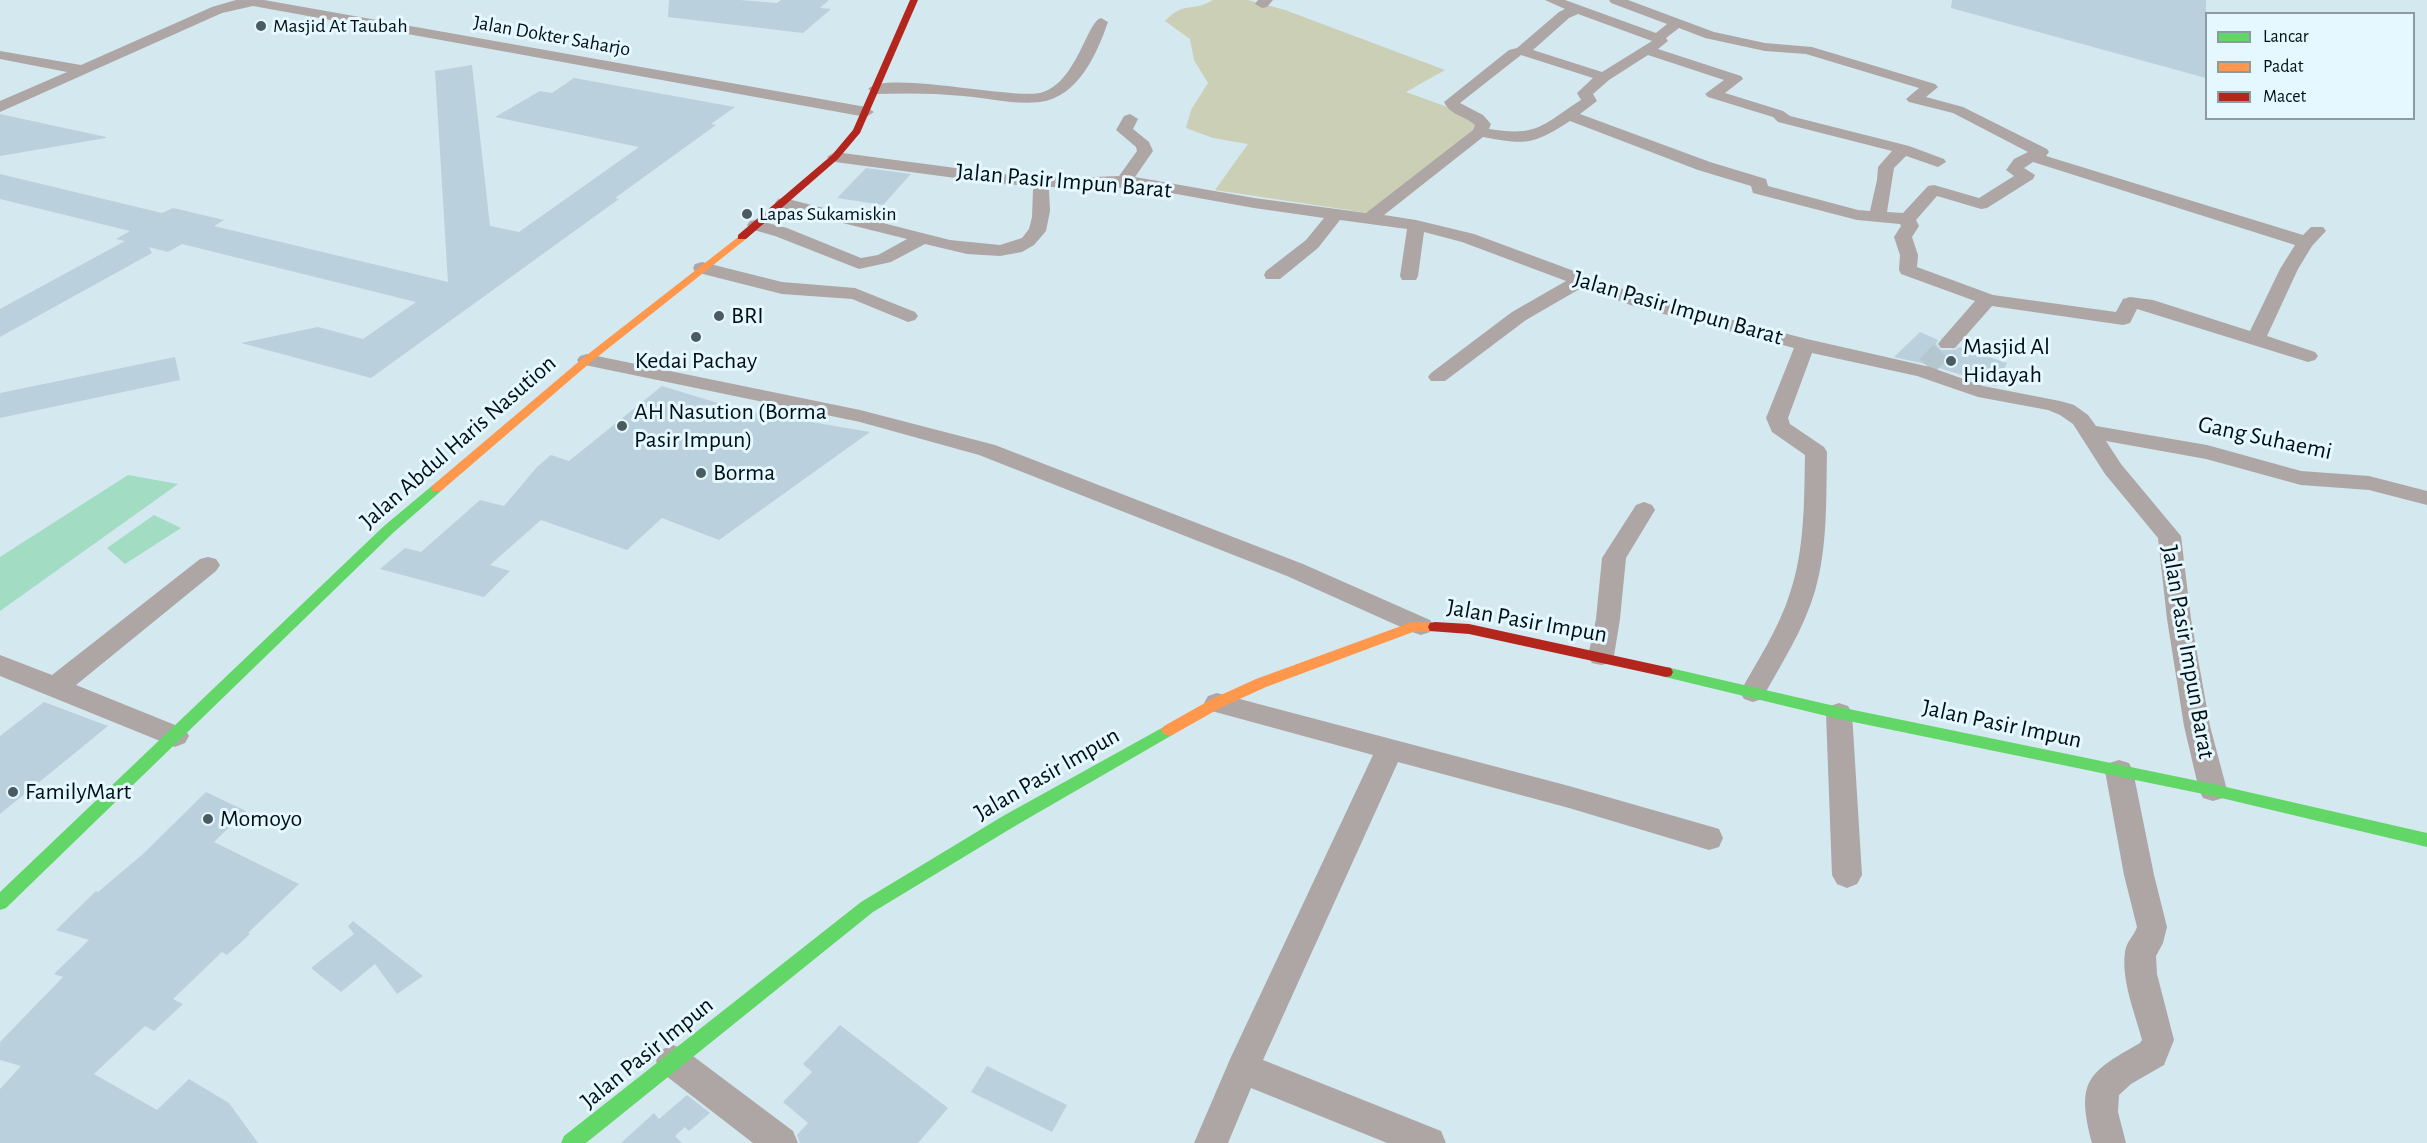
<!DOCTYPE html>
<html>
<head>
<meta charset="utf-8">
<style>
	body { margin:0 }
	#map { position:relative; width:2427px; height:1143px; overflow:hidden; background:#d4e8f0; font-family:"Alegreya Sans",sans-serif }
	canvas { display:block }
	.legend { position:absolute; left:2205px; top:12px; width:210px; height:108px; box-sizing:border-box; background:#e6f8ff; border:2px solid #8a9ba1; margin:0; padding:8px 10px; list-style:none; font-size:18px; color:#000f15 }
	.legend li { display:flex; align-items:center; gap:12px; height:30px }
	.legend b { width:30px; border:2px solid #8a9ba1 }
</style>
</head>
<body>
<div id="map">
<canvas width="2427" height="1143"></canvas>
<ul class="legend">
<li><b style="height:8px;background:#63d668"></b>Lancar</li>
<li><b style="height:8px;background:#ff974d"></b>Padat</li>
<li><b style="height:8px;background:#b3261e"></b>Macet</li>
</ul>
</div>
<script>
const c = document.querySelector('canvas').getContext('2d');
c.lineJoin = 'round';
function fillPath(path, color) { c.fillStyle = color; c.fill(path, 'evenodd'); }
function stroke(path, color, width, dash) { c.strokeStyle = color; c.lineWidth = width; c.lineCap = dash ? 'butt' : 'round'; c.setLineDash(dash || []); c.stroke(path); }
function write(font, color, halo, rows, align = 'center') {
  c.font = font + ' "Alegreya Sans",sans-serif'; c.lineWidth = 6; c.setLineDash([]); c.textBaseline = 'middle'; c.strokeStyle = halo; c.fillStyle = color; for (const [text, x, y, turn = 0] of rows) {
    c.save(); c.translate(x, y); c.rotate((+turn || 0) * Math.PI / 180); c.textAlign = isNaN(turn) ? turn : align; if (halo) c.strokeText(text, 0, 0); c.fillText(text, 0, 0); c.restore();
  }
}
fillPath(new Path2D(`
	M1213,0h35l37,10 160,60 -39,22 69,25 1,7 -4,7 -104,82 -153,-23 33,-46 -35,-6 -27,-10 5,-18 17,-27 -14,-23 -4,-21 -25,-18c20,-21 27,-8 48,-21z`), '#cacfb6');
fillPath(new Path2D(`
	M128,475l50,9 -178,127v-54z
	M154,515l27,13 -56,36 -18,-16z`), '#a2dcc3');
fillPath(new Path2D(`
	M669,0h71l37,3 4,-3h48l-9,8 11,1 -28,24 -135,-16z
	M1952,0h254v78l-255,-70z
	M472,65l18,161 29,6 120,-85 -144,-30 45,-26 12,2 22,-15 161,29 -24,17 5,1 -101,73 4,1 -248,179 -130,-35 77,-16 45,12 53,-37 -234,-58 -14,8 -19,-5 3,6 -152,84v-28l125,-68 -9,-2 14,-8 -130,-32v-25l162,39 11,-5 13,3 38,9 -10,6 234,56 -13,-211z
	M0,114l106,23v1l-106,18z
	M866,168l45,6 -28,31 -46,-7z
	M1920,332l18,8 -2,4 5,6h14l4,-3 48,16 -11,23 -66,-21 -36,-8z
	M175,357l5,23 -180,38v-25z
	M662,386l79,24 129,22 -151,108 -57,-22 -35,32 -86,-30 -51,45 20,6 -26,26 -104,-28 25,-21 16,4 59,-52 24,6 33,-39 14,-12 18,6z
	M44,702l64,24 -108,88v-78z
	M206,792l40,19 -32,31 85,42 -51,49 2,1 -23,21 -5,-3 -49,47 10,5 -29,27 -9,-5 -51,48 63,36 32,-31 40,24 29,40h-258v-54l21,-23 -21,-6v-18l63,-65 -9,-3 35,-34 -33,-10 40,-39 2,1 45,-38z
	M353,921l38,30 32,25 -26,18 -22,-30 -34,28 -30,-24 43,-34 -6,-8z
	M840,1025l108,83 -30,35h-118l-3,-8 11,-12 -25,-21 29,-30 -9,-8z
	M987,1066l80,39 -15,27 -81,-40z
	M687,1095l23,18 -21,18 -4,-4 -10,9 7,7h-61l33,-30 5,6z`), '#bad0dc');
stroke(new Path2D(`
	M1927,366l21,-22`), '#b4c7cf', 20, [20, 10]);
fillPath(new Path2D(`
	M236,0h28l602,107 8,5 -8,5 -613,-111 -31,7 -222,99v-11l67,-29 -67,-13v-8l81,14 131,-58z
	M1258,0h15l-6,7 -5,1 -7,-4z
	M1545,0h20l91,33 11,-9 -56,-21 -2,-3h19l86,32 51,11 47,4 123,37 3,3 -12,10 37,10 84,42 2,3 -3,4 257,79 8,-8h12l3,4 -14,15 -14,23 -31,67 48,16 3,4 -3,4 -7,2 -171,-53 -7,14 -7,2 -131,-19 -37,42h-14l-3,-4 3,-4 34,-39 -74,-27 -2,-4 1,-15 -6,-18 7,-11 -1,-2 -43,-4 -104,-27 -2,-7 -53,-16 -128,-49c-37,24 -44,24 -87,16l-99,78 32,5 58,14 173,64 160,41 123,28 53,19 77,15 14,4 14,10 8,11 111,19 94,26 68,5 58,15v14l-58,-15 -68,-5 -95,-26 -100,-18 15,23 60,72 10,83 19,107 17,64 -4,8 -10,3 -10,-3 -4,-8 -15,-64 -17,-107 -9,-81 -53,-64 -32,-50 -13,-9 -12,-5 -70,-13 -61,-21 -105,-23 -24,65 2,6 34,23 3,5c-1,46 1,94 -12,139 -11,38 -34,73 -53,108l-9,3 -9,-3 -4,-7c18,-32 39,-64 50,-99 15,-44 14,-93 15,-138l-33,-23 -6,-14 28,-70 -161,-42 -50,-19 -57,33 -81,61h-14l-3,-4 3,-4 81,-61 54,-31 -104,-39 -38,-10 -6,44 -2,4h-14l-2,-4 7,-47 -67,-9 -22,28 -38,31h-14l-2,-4 2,-4 40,-31 18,-22 -70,-10 -111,-20 -96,-1 2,3 1,21 -4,20 -12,14 -12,7 -22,4 -33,-2 -42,-10 -34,18 -32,7 -84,-33 -25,-7 -3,-4 3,-4 6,-1 31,8 74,30 17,-3 29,-16 -129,-32 -3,-4 3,-4 6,-1 166,42 50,5 22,-7 7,-9 3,-12 1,-27 3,-4 -35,-2 -166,-22 -8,-5 8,-5 166,22 68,4 50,-2 18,-25 -1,-4 -20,-17 8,-14 6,-2 8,5 -5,10 16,13 4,9 -18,26 119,21 112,15 107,-83 2,-5c-11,-10 -24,-9 -31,-23l65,-52 8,-2 42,-36 6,-3zM1578,14l74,27 -50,31 -69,-22 36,-32zM1679,28l26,10 60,13 41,3 113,34 -13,11 3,3 44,11 75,39 -14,7 -8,11 8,6 -35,22 -45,-13 -6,1 -25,27 -16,-1 7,-44 12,-12 32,11 8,-5 -2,-3 -35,-13 -119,-30 -7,-5 -58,-18 18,-14 -2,-3 -83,-27 10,-8 -2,-3zM1521,55l72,23 -16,15 4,7c-39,25 -43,37 -92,29l2,-5 -8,-9 -23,-12zM1648,55l76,25 -19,14 3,3 65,20 5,5 114,29 -14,16 -1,13 -7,31 -12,-1 -90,-24 -2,-7 -56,-17 -130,-48 17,-13 -4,-7 16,-14zM2033,162l262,83 -15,24 -30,62 -97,-31 -23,-3 -7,2 -7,13 -123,-17 -76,-28 1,-12 -6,-18 7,-11 -3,-6 21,-24 44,13 6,-1 46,-29 2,-4 -11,-7z
	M1101,18l7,4c-11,32 -30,75 -68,80 -25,3 -52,-4 -77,-6 -29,-3 -58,-3 -87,-2l-8,-5c17,-19 142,10 172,4 36,-8 47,-72 61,-75z
	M702,262l80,20 73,6 60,24 3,4 -3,4 -7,2 -56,-23 -70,-5 -87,-22 -2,-4 2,-4z
	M587,354l273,56 135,35 308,119 127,56 4,6 -4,6 -9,3 -9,-3 -125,-56 -308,-121 -119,-33 -280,-58 -3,-4 3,-4z
	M1644,502l8,3 3,5 -29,48 -6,61 -6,37 -4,7 -9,2 -9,-2 -4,-7 8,-37 6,-61 34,-53z
	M208,557l8,2 4,6 -4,6 -140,114 109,44 4,7 -4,7 -10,4 -10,-4 -165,-67v-21l52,20 148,-116z
	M1217,693l352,93 140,40 10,3 4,9 -4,9 -10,3 -140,-42 -171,-46 -135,298 178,71 5,12h-59l-136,-55 -23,55h-34l37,-86 142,-302 -165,-45 -4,-7 4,-7z
	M1839,703l9,3 4,7 10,162 -5,9 -10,4 -10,-4 -5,-9 -6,-162 4,-7z
	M2119,760l10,3 4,8 21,104 13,52 -4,16 -7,13 1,18 17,66 -10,25 -33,19 -12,11 -1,17 8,31h-34c-16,-62 -5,-70 48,-100l2,-3c-7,-27 -21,-60 -17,-88 1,-10 9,-16 12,-25l-13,-52 -19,-104 4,-8z
	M673,1045l12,5 108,81 5,12h-45l-92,-71 -5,-11 5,-11z`), '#aea6a4');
fillPath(new Path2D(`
	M437,484l6,4 -2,3 -47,41 -388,376 -6,2v-18l384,-366 49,-41z
	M1666,667l173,40 374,77 214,49v14l-214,-51 -374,-77 -178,-43 -2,-4 2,-4z
	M1169,724l5,2 3,4 -3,4 -159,92 -142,86 -287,231h-25l3,-7 297,-234 142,-86z`), '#63d668');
fillPath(new Path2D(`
	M742,234l4,1v4l-155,123 -150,129h-8l-2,-3 2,-3 150,-127z
	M1412,622l28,1 2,4 -2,4 -27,1 -147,55 -44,20 -48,27 -5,2 -5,-2 -3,-4 3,-4 48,-27 44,-20z`), '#ff974d');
fillPath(new Path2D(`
	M910,0h8l-58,133 -22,26 -92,80h-8v-4l94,-80 21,-25z
	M1435,622l34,2 197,43 5,1 2,4 -2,4 -5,1 -197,-43 -39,-3 -2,-4 2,-4z`), '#b3261e');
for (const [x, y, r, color] of [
	[261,26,6,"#4a5b62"],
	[747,214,6,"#4a5b62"],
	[719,316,6,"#4a5b62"],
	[696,337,6,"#4a5b62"],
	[1951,361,6,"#4a5b62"],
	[622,426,6,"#4a5b62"],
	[701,473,6,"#4a5b62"],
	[13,792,6,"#4a5b62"],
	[208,819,6,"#4a5b62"]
]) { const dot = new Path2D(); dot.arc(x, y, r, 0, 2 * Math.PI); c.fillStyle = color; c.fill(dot); stroke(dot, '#e6f8ff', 2); }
write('20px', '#000f15', '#e6f8ff', [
	["Masjid At Taubah",273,26],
	["Lapas Sukamiskin",759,214]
], 'left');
write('20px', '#000f15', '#e6f8ff', [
	["Jalan Dokter Saharjo",552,36,10]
]);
write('24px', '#000f15', '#e6f8ff', [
	["Jalan Pasir Impun Barat",1064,181,5],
	["Jalan Pasir Impun Barat",1678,308,16],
	["Gang Suhaemi",2265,438,12],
	["Jalan Abdul Haris Nasution",458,442,-41],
	["Jalan Pasir Impun",1527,621,10],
	["Jalan Pasir Impun Barat",2188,652,80],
	["Jalan Pasir Impun",2002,724,12],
	["Jalan Pasir Impun",1047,774,-30],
	["Jalan Pasir Impun",647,1053,-39]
]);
write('24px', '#000f15', '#e6f8ff', [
	["BRI",731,316],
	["Masjid Al",1963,347],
	["Hidayah",1963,375],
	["Kedai Pachay",696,361,"center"],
	["AH Nasution (Borma",634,412],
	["Pasir Impun)",634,440],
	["Borma",713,473],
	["FamilyMart",25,792],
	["Momoyo",220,819]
], 'left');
</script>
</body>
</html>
